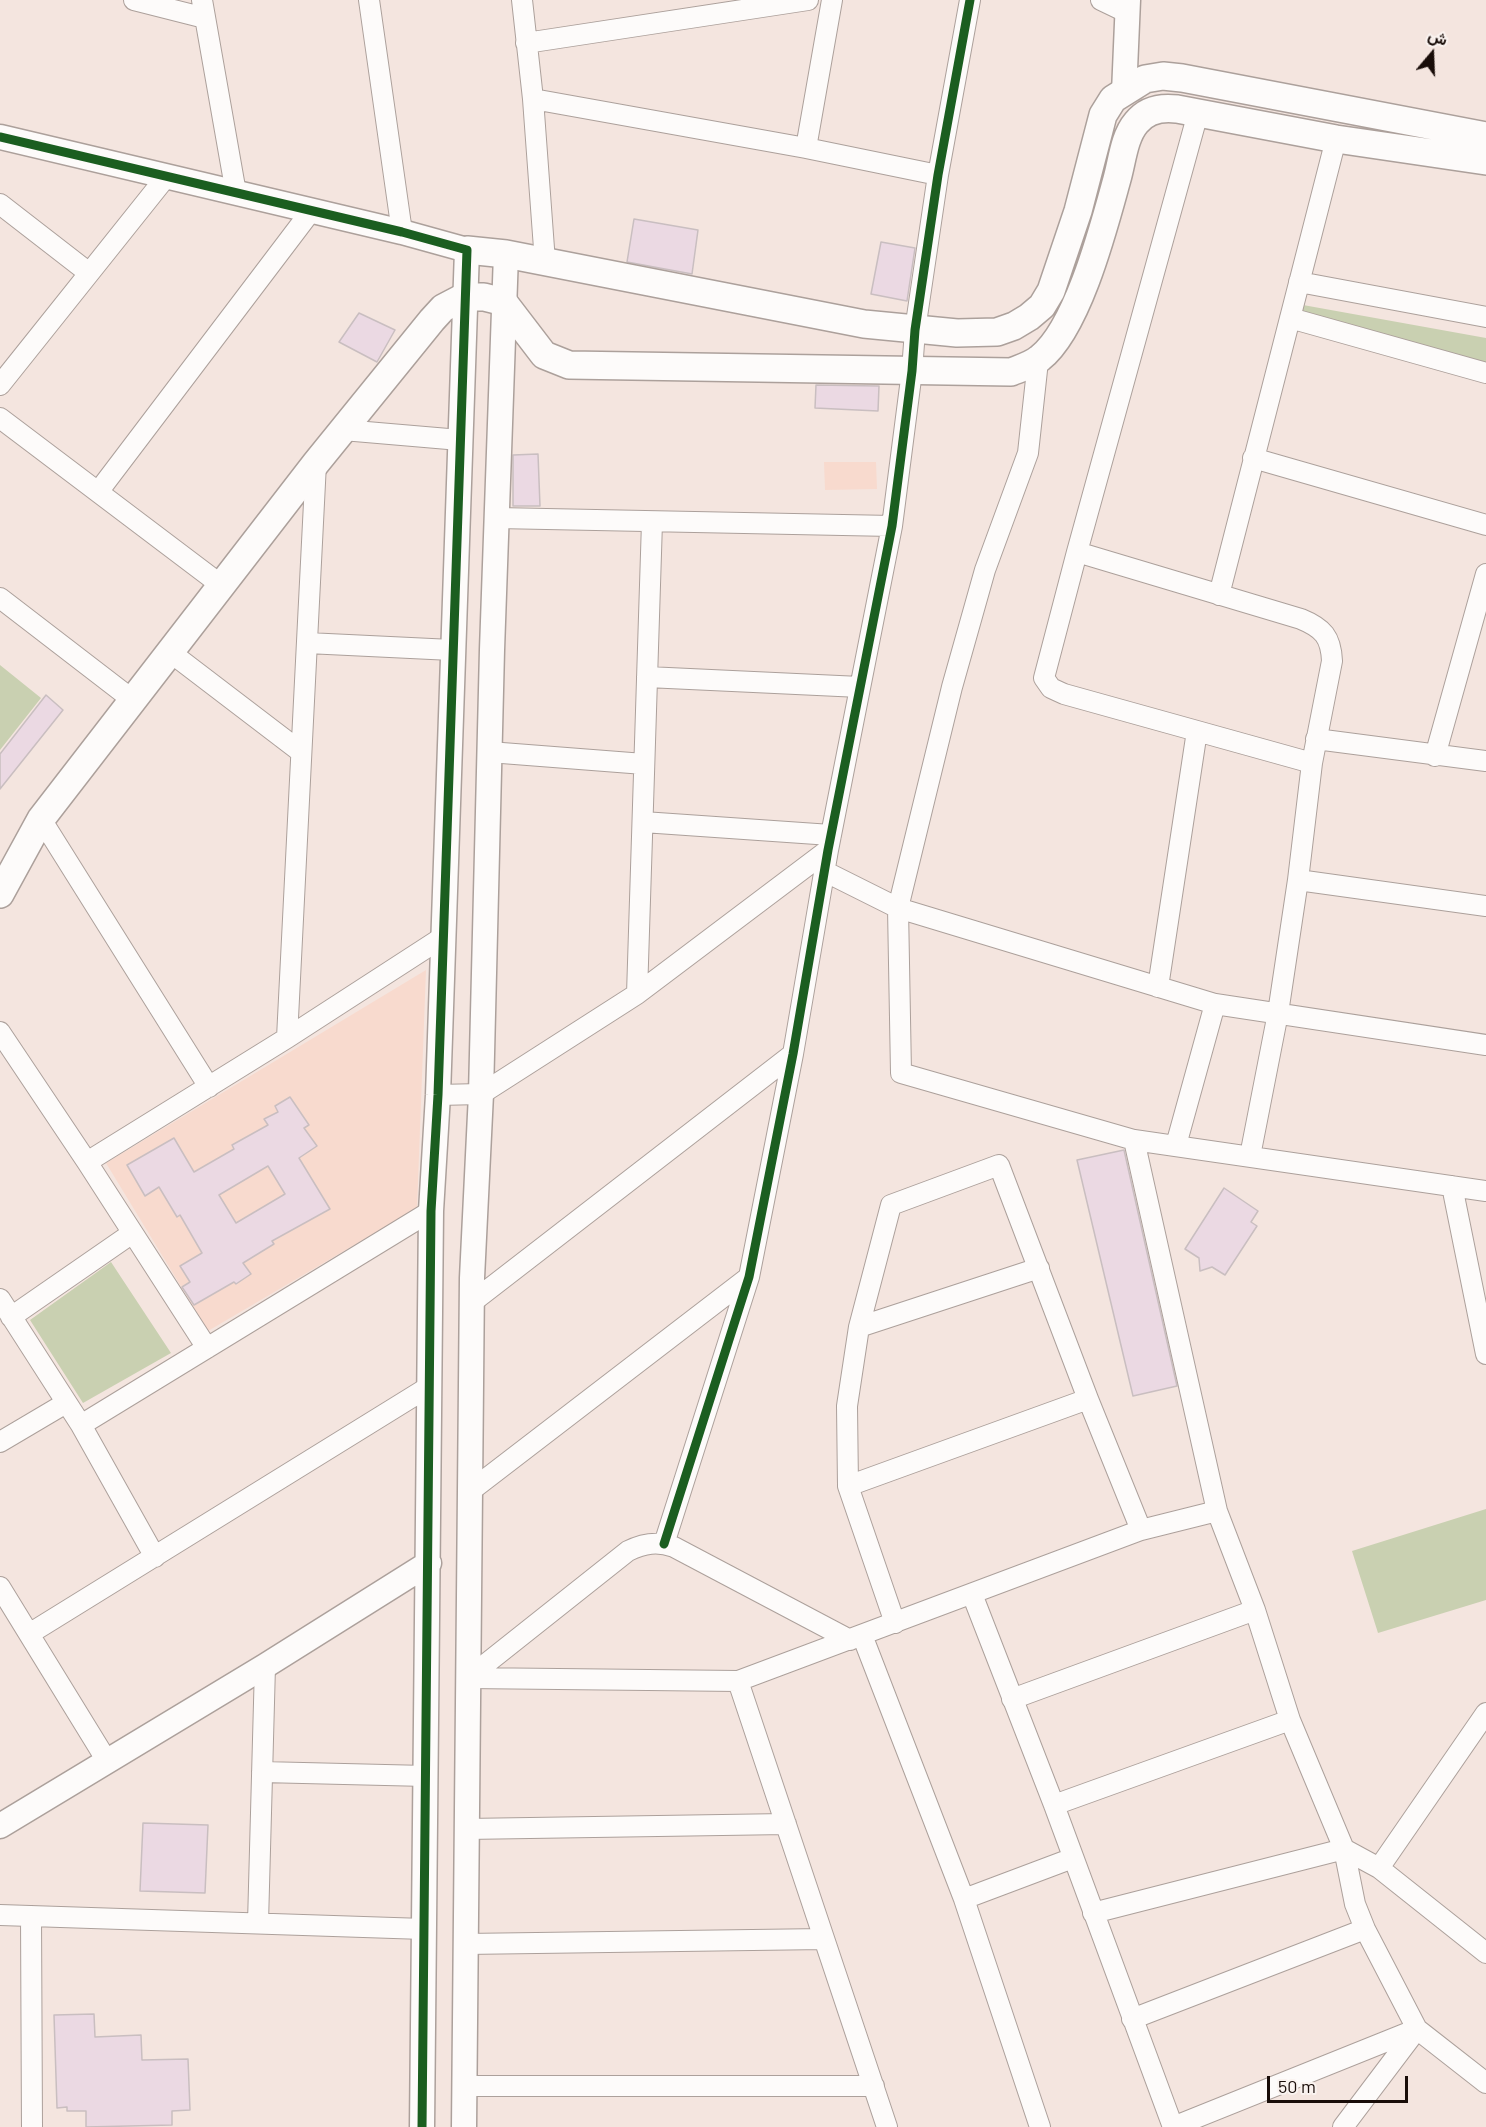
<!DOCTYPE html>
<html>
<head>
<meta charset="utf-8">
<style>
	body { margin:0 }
	#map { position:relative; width:1486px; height:2127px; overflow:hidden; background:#f4e5df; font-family:Barlow,Vazirmatn,sans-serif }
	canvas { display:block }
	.north { position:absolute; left:1402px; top:24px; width:60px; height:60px; -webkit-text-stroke:4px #faf3f0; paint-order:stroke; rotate:19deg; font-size:16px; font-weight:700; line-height:24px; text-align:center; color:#190d09 }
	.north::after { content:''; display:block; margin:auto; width:21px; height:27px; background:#190d09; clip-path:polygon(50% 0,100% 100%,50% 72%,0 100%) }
	.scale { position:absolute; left:1267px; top:2076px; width:141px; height:27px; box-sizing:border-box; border:3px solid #190d09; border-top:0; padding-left:8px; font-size:18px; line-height:21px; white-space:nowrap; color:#190d09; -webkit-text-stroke:4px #faf3f0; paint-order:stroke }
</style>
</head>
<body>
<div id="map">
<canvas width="1486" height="2127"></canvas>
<div class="north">ش</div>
<div class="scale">50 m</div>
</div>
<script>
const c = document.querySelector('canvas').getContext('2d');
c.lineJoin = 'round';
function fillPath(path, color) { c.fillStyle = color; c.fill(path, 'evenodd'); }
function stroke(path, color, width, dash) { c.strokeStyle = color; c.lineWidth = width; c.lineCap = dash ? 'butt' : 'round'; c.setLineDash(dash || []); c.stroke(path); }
fillPath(new Path2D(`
	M824,462h52l1,27 -52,1z
	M426,970l-9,238 -209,123 -102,-168z`), '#f8dace');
fillPath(new Path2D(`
	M1303,305l183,33v31l-187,-52z
	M0,665l41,33 -41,52z
	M111,1262l60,91 -88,50 -53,-83z
	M1486,1509v91l-108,33 -26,-82z`), '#c9d0b1');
const building = new Path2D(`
	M634,219l64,11 -6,44 -65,-12z
	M881,242l34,6 -8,53 -36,-7z
	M359,313l36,17 -18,32 -38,-20z
	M816,385l63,1 -1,25 -63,-3z
	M538,454l2,52h-27v-51z
	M46,695l17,15 -63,79v-35z
	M290,1097l19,28 -5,3 13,18 -18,12 31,51 -58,32 2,3 -31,19 8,11 -15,10 -2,-2 -40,23 -12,-18 8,-5 -10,-16 22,-13 -22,-38 -3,2 -18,-30 -14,9 -18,-31 47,-27 20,34 40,-23 -2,-4 36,-20 -4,-6 14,-7 -3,-6zM268,1166l17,28 -49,29 -17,-28z
	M1124,1150l53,236 -44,10 -56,-236z
	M1224,1188l34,23 -7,11 6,4 -32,49 -13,-8 -12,4 -1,-13 -14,-9z
	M143,1823l65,2 -3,68 -65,-2z
	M94,2014l1,23 46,-2 1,25 46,-1 2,51 -18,1v14l-86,2v-16h-19v-4l-10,1 -3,-93z`);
fillPath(building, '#ebd9e3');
stroke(building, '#c9bec0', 1.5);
const minor = new Path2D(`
	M134,0l71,18
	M202,0l34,193
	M369,0l33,232
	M522,0l11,99 12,163
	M1101,0l25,12
	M526,43l282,-43
	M533,99l273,49 132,27
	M1198,113l-121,439 -33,126 7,10 13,6 248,69
	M806,148l26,-148
	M0,204l89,69
	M1299,282l187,35
	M1290,318l196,55
	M1038,361l-10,92 -43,117 -33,117 -54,221 3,165 233,67 352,51
	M0,385l166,-208
	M0,418l221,167
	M343,430l117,10
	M1253,458l233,67
	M98,492l213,-281
	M497,518l395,8
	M1077,552l224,67c22,9 30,18 31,42l-20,102 -14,117
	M1219,595l117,-456
	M0,598l134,103
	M307,643l145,7
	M170,652l131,100
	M647,677l213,10
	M1316,739l170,22
	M489,752l155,12
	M1435,756l51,-182
	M41,819l168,268
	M643,822l188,13
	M824,871l74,37 317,96 271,41
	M1158,987l39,-256
	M637,994l15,-472
	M0,1032l87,130 120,186
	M287,1038l29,-575
	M438,1095l43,-1 156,-100 191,-144
	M1134,1140l83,371 38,99 35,110 54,129 11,55 10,25 52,100 69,54
	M1176,1145l39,-141
	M1250,1156l28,-143 20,-133 188,26
	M87,1162l200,-124 156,-101
	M1452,1186l34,168
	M0,1299l81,126 74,132
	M471,1303l322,-249
	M11,1317l120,-83
	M859,1327l180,-59
	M81,1425l350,-214
	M0,1442l66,-39
	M848,1486l240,-87
	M469,1492l280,-215
	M664,1544l85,-267 44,-223 35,-204 64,-324 20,-155 3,-41 23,-155 32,-175
	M0,1587l107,174
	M972,1594l82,211 119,322
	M895,1623l-47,-137 -1,-80 12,-79 32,-122 108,-40 89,234 53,131
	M29,1634l401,-248
	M862,1635l102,264 76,228
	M468,1678l270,3 403,-151 76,-19
	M468,1678l160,-127c16,-8 30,-10 46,-4l176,93
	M738,1681l149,446
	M1012,1699l243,-89
	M262,1772l164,4
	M1054,1805l236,-85
	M466,1829l320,-5
	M1379,1868l107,-155
	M964,1899l109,-41
	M1093,1913l251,-64 35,19 107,85
	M0,1915l424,14
	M31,1916l1,211
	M258,1923l7,-257
	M465,1944l359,-5
	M1132,2019l233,-90
	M464,2086h410
	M1173,2127l244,-98
	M1343,2127l74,-98`);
const tertiary = new Path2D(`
	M1124,93l4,-93
	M0,137l402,95 65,18 -29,845 -7,116 -9,916
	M0,1826l265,-160 164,-103
	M464,2127l8,-849 9,-184 11,-444 14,-396`);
const secondary = new Path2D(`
	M467,250l39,4 358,70 93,9 40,-1 17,-6 15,-9 13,-11 9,-15 27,-80 25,-96 10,-16 32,-20 18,-3 19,2 304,58
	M0,894l41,-75 275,-356 116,-143 11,-12 21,-11h20l12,3 9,4 39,51 25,10 442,7c10,-4 21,-7 29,-14 38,-30 64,-132 77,-179 5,-17 7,-42 19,-56 10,-13 25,-16 41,-14l159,30 150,22`);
stroke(minor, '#aca09b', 22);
stroke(tertiary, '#aca09b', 27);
stroke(secondary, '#aca09b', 30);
stroke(minor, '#fdfbfa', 20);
stroke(tertiary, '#fdfbfa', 24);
stroke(secondary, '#fdfbfa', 27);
stroke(new Path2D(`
	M0,137l402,95 65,18 -29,845 -7,116 -9,916
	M664,1544l85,-267 44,-223 35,-204 64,-324 20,-155 3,-41 23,-155 32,-175`), '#1b5e20', 9);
</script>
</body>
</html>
